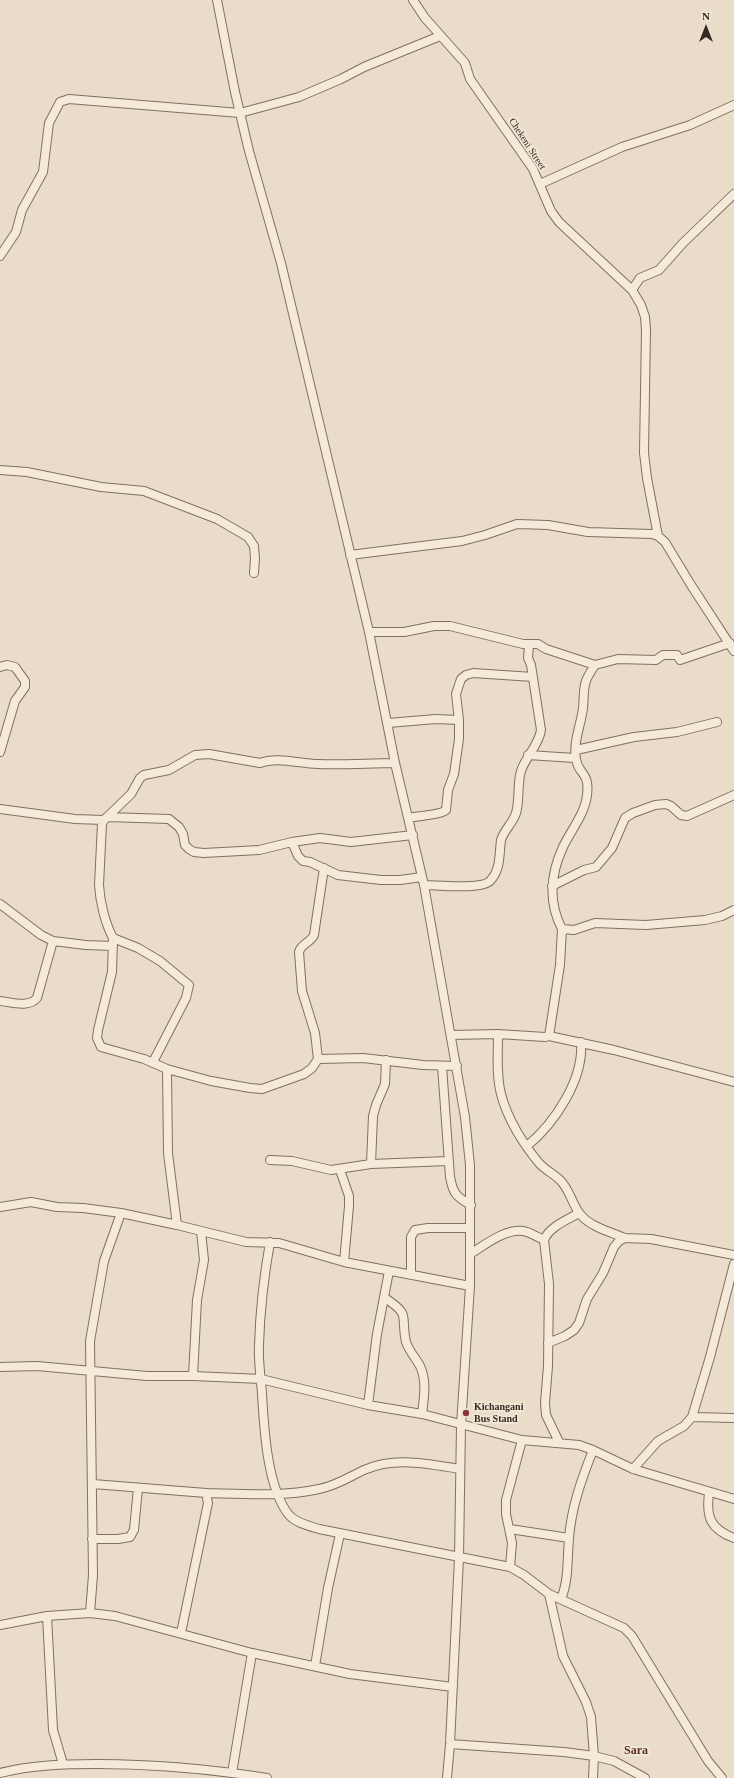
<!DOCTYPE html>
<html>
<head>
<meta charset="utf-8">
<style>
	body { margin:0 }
	#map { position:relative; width:734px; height:1778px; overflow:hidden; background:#e9dcc8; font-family:"Times New Roman",serif }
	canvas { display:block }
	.north { position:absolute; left:686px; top:8px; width:40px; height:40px; -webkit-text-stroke:3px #f2e7d6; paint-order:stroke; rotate:0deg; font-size:11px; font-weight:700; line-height:16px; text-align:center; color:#352921 }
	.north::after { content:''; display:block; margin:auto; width:14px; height:18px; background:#352921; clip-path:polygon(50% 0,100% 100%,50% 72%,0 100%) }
</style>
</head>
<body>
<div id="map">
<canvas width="734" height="1778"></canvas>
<div class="north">N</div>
</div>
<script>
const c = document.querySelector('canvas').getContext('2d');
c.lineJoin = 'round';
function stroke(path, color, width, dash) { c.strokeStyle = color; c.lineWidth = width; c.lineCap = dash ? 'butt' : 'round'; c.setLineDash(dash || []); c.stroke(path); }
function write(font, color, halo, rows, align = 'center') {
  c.font = font + ' "Times New Roman",serif'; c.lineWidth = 3.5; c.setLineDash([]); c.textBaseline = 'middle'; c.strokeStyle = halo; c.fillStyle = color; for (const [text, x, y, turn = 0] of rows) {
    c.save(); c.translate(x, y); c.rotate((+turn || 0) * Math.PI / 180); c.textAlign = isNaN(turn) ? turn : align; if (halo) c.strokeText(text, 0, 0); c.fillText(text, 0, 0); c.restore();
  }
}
const street = new Path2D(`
	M217,0l18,92 14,59 32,112 88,369 26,131 29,122 41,232 5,48v121l-9,139 -2,133 -9,186 -3,34
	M413,0l12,18 40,45 5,16 63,90 18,42 8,11 73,68 9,15 4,12 1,13 -2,123 3,25 11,58
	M540,184l82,-37 68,-22 44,-20
	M0,256l16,-24 6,-22 21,-38 6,-49 11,-21 9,-3 171,14 59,-16 42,-18 23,-12 76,-31
	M632,290l8,-12 19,-8 24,-27 51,-49
	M0,470l27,2 74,15 43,4 73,28 31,18 6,9 1,12 -1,15
	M350,555l112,-14 23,-6 32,-11 31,1 40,7 64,2 6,2 7,6 26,43 43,66
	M369,632h35l30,-6h16l73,18h15l8,5 49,16 23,-6 38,1 7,-5h14l3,5 50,-17
	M595,665c-3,5 -7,10 -9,16 -3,8 -2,18 -3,27 -2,17 -10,33 -7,51 2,16 14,12 11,36 -2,19 -16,35 -24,52 -13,28 -15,55 -1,82l12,1 21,-7 51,2 59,-5 17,-4 12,-6
	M0,667l7,-2 8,2 10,14v6l-10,14 -15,51
	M388,723l48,-4 23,1
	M576,750l58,-13 43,-5 40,-10
	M528,755l47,3
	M0,809l75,10 29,1
	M107,817l62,2 10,8 4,7 2,11 4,4 5,3 10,1 55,-3 33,-8 28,-4 31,4 62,-7
	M408,818c9,-2 33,-3 38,-8l2,-20 6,-16 5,-35v-19l-3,-26 5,-15 5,-4 7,-2 60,4
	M292,842l6,14 5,5 7,1 28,13 43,5h19l22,-3
	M424,885c13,0 57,5 66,-4 11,-11 9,-27 11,-41 3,-10 12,-17 15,-27 4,-13 1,-29 5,-42 5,-15 18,-26 20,-41l-10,-65 -3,-7 1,-13
	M552,886l32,-16 12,-3 16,-19 13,-30 8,-5 22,-8 11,-1 5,2 10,9 6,1 47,-21
	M0,904l41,31 12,6 33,4 27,1
	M113,938l-1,34 -14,58 -1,8 4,9 43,12 23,10 44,12 39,7 12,1 42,-15 8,-6 6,-9 -3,-26 -13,-42 -3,-39c2,-8 11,-9 15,-17l10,-67
	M0,1001c11,1 29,7 37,-3l16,-57
	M498,1034c0,20 -2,41 3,60 6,24 22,50 38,69 6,7 15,11 21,17 10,10 12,24 20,34 10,13 31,18 45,24
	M451,1035l47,-1 47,3 4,-1 11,-71 2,-36
	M549,1036l65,14 120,32
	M318,1059l45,-1 60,7 34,1
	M153,1062l33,-64 3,-13 -29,-24 -22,-13 -25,-10c-8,-15 -13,-36 -14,-53l3,-61 2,-4 27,-26 9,-16 4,-3 25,-5 26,-15 14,-1 51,9c18,-7 40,1 58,1 26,1 52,-1 77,-1
	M442,1066l8,111c3,16 6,20 21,28
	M167,1069l1,84 9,72
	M527,1146c28,-23 57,-67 54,-104
	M270,1160l22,1 39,9 40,-6 77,-3
	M371,1164l2,-48 3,-11 9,-21 1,-24
	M340,1170l9,26v10l-5,56
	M0,1207l31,-5 26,5 26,1 38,5 56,12 69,17 33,1 65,19 126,24
	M270,1242c-6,34 -10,69 -11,103 -1,16 2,33 3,49 2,34 5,94 27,121 7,8 20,11 30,14l191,38 14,8 25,19 75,34 8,8 76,125 14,17
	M470,1254c15,-9 34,-25 53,-23 7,1 14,6 21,9
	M411,1275v-38l4,-7 13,-2h42
	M385,1298c27,18 15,17 21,44 3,9 9,15 14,24 7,15 4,31 2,48
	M548,1343l17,-7 9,-6 5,-7 8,-24 16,-26 11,-26 5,-6 6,-3 26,1 83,16
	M0,1367l37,-1 110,10h46l68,3 107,26 54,9 100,26 57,5 14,5 40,19 101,30
	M193,1376l4,-76 7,-40 -3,-29
	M368,1405l9,-71 12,-63
	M692,1417l42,1
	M559,1442l-13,-27 -1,-12 3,-37 1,-82 -5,-44c5,-13 23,-20 35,-27
	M633,1469l25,-28 26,-15 8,-9 18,-60 24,-93
	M93,1484l113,9 2,10 -27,130
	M206,1493c37,1 77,4 113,-4 17,-3 30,-12 45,-19 31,-14 64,-6 96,-1
	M709,1493c-3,24 1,36 25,45
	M510,1529l59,9
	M92,1539h26l12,-2 4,-7 4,-42
	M510,1567l2,-24 -6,-29v-14l16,-60
	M549,1594l14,62 23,46 5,15 3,39 -1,22
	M561,1599c8,-19 6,-40 8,-60 2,-31 13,-61 24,-89
	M90,1613l3,-38 -3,-234 14,-80 17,-48
	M47,1616l6,114 10,34
	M0,1625l47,-9 43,-3 25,3 137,37 98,21 103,13
	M315,1666l13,-78 12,-54
	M450,1744l114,8 30,4 20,5 31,17
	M0,1773c32,-8 64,-9 97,-9 57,0 113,5 170,14
	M232,1773l20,-120`);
stroke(street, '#836f5f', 10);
stroke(street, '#f5eada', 8);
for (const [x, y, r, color] of [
	[466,1413,4,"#8b363e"]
]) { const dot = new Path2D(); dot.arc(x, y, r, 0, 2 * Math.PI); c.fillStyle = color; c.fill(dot); stroke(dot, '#f2e7d6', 1.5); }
write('10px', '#352921', '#f2e7d6', [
	["Chekeni Street",527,144,57]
]);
write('bold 10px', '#352921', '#f2e7d6', [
	["Kichangani",474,1407],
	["Bus Stand",474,1419]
], 'left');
write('bold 12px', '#5d2b25', '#f2e7d6', [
	["Sara",636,1751]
]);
</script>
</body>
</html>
